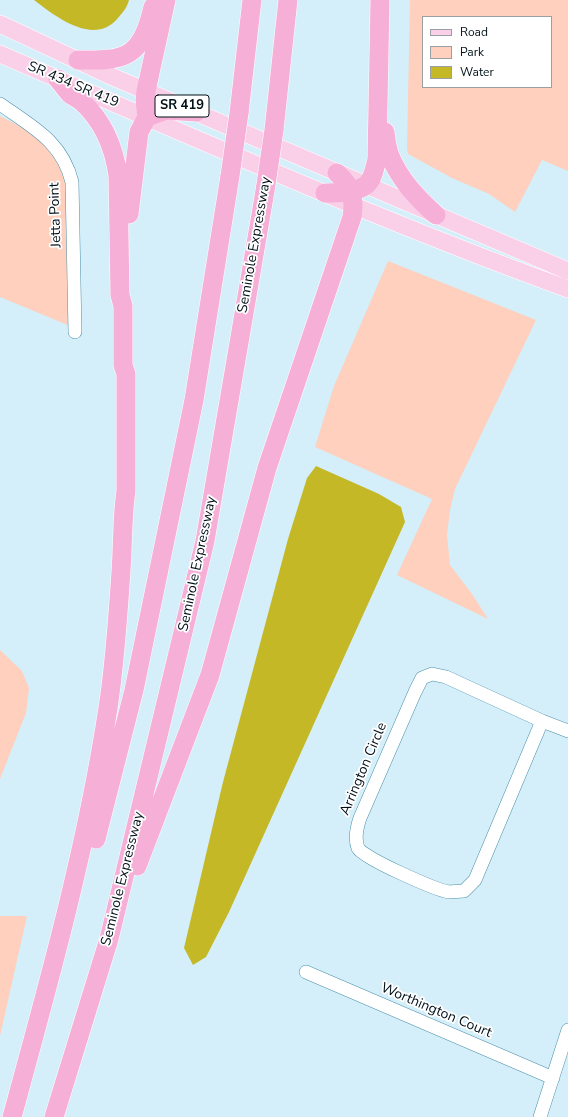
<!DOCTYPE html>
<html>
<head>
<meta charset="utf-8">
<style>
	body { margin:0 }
	#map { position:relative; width:568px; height:1117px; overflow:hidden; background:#d4effa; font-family:"Nunito Sans",sans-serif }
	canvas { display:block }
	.legend { position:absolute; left:422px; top:16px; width:130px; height:72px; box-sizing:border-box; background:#fff; border:1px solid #999fa3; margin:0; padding:5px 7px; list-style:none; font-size:12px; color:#001018 }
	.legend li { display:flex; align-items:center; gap:8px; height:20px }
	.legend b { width:20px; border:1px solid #999fa3 }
</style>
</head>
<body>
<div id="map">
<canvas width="568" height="1117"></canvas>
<ul class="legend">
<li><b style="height:5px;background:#fad0e8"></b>Road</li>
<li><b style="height:11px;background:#fed0bd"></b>Park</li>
<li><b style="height:11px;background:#c5b827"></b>Water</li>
</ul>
</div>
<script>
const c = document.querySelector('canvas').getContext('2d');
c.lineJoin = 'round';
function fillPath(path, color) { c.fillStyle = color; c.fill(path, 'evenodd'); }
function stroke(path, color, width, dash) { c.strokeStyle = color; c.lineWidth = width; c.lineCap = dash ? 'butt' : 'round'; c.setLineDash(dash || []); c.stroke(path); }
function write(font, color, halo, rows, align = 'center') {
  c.font = font + ' "Nunito Sans",sans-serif'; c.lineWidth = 3.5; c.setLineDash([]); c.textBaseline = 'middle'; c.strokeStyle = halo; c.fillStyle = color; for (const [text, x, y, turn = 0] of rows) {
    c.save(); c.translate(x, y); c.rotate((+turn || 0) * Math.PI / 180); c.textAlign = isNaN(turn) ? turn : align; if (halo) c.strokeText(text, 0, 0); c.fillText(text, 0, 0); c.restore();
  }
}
fillPath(new Path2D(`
	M410,0h158v171l-26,-11 -27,52 -26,-18 -37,-16 -44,-24 -1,-6zM423,17h128v70h-128z
	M0,116l33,17 25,26 10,24 2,143 -70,-29z
	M388,261l148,59 -81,169 -5,21 -3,25 3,30 22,29 16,25 -91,-44 35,-76 -117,-52 19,-61z
	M0,650l22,21 7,17 -3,25 -26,66z
	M0,916h27l-27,120z`), '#fed0bd');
fillPath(new Path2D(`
	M34,0h95c-2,8 -6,12 -11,18 -24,29 -63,-2 -84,-18z
	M316,466l63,28 22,13 4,15 -176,390 -23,45 -13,8 -9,-17 39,-166 65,-243 19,-61z`), '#c5b827');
const minor = new Path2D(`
	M0,104c32,23 62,37 72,78l3,150
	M432,674l14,3 96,44 -67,159 -11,11c-5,0 -11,1 -15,1 -13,-2 -86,-34 -91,-44 -4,-10 -1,-21 2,-30l55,-126 7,-14z
	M542,721l26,10
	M306,972l247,106
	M540,1117l28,-87`);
const major = new Path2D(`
	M0,24l113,53 455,194
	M0,54c188,81 375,165 568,235`);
const highway = new Path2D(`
	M78,60c48,1 63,-2 75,-53
	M239,113l13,-113
	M147,117l19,-7 30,2
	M274,130l14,-130
	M385,132c1,8 2,17 5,24 10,24 27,42 46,59
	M325,193c12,0 31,0 41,-8 7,-5 9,-18 11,-26l3,-159
	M129,214l10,-82 8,-15 -2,-17 1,-9 20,-91
	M96,839l38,-149 60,-290 36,-224
	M137,866l73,-191 57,-207 85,-251c3,-20 0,-30 -15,-44
	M12,1117c37,-135 75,-271 96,-409 7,-45 10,-91 13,-137 2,-27 1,-54 5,-80v-117l-3,-9v-59l-3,-11 -2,-119c-4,-29 -14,-54 -36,-74 -3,-3 -9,-5 -12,-8 -5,-5 -8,-10 -12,-15
	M54,1117l55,-178 96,-398 60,-350`);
stroke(minor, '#4b90a9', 14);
stroke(major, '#fff', 18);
stroke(highway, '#fff', 20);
stroke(minor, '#fff', 13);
stroke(major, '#fad0e8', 17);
stroke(highway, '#f6b0d8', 19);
const highwayBridge = new Path2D(`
	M230,176l9,-63
	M265,191l9,-61`);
stroke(highwayBridge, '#fff', 20, []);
stroke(highwayBridge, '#f6b0d8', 19);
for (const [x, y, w] of [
	[182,106,54]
]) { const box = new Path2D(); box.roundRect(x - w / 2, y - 11, w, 22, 3); c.fillStyle = '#fff'; c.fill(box); stroke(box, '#001018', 1); }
write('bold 13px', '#001018', null, [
	["SR 419",182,106]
]);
write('14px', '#001018', '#fff', [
	["SR 434 SR 419",73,85,23],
	["Jetta Point",56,215,-92],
	["Seminole Expressway",255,245,-80],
	["Seminole Expressway",198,564,-78],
	["Arrington Circle",364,769,-67],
	["Seminole Expressway",123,879,-76],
	["Worthington Court",436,1011,23]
]);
</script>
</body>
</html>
